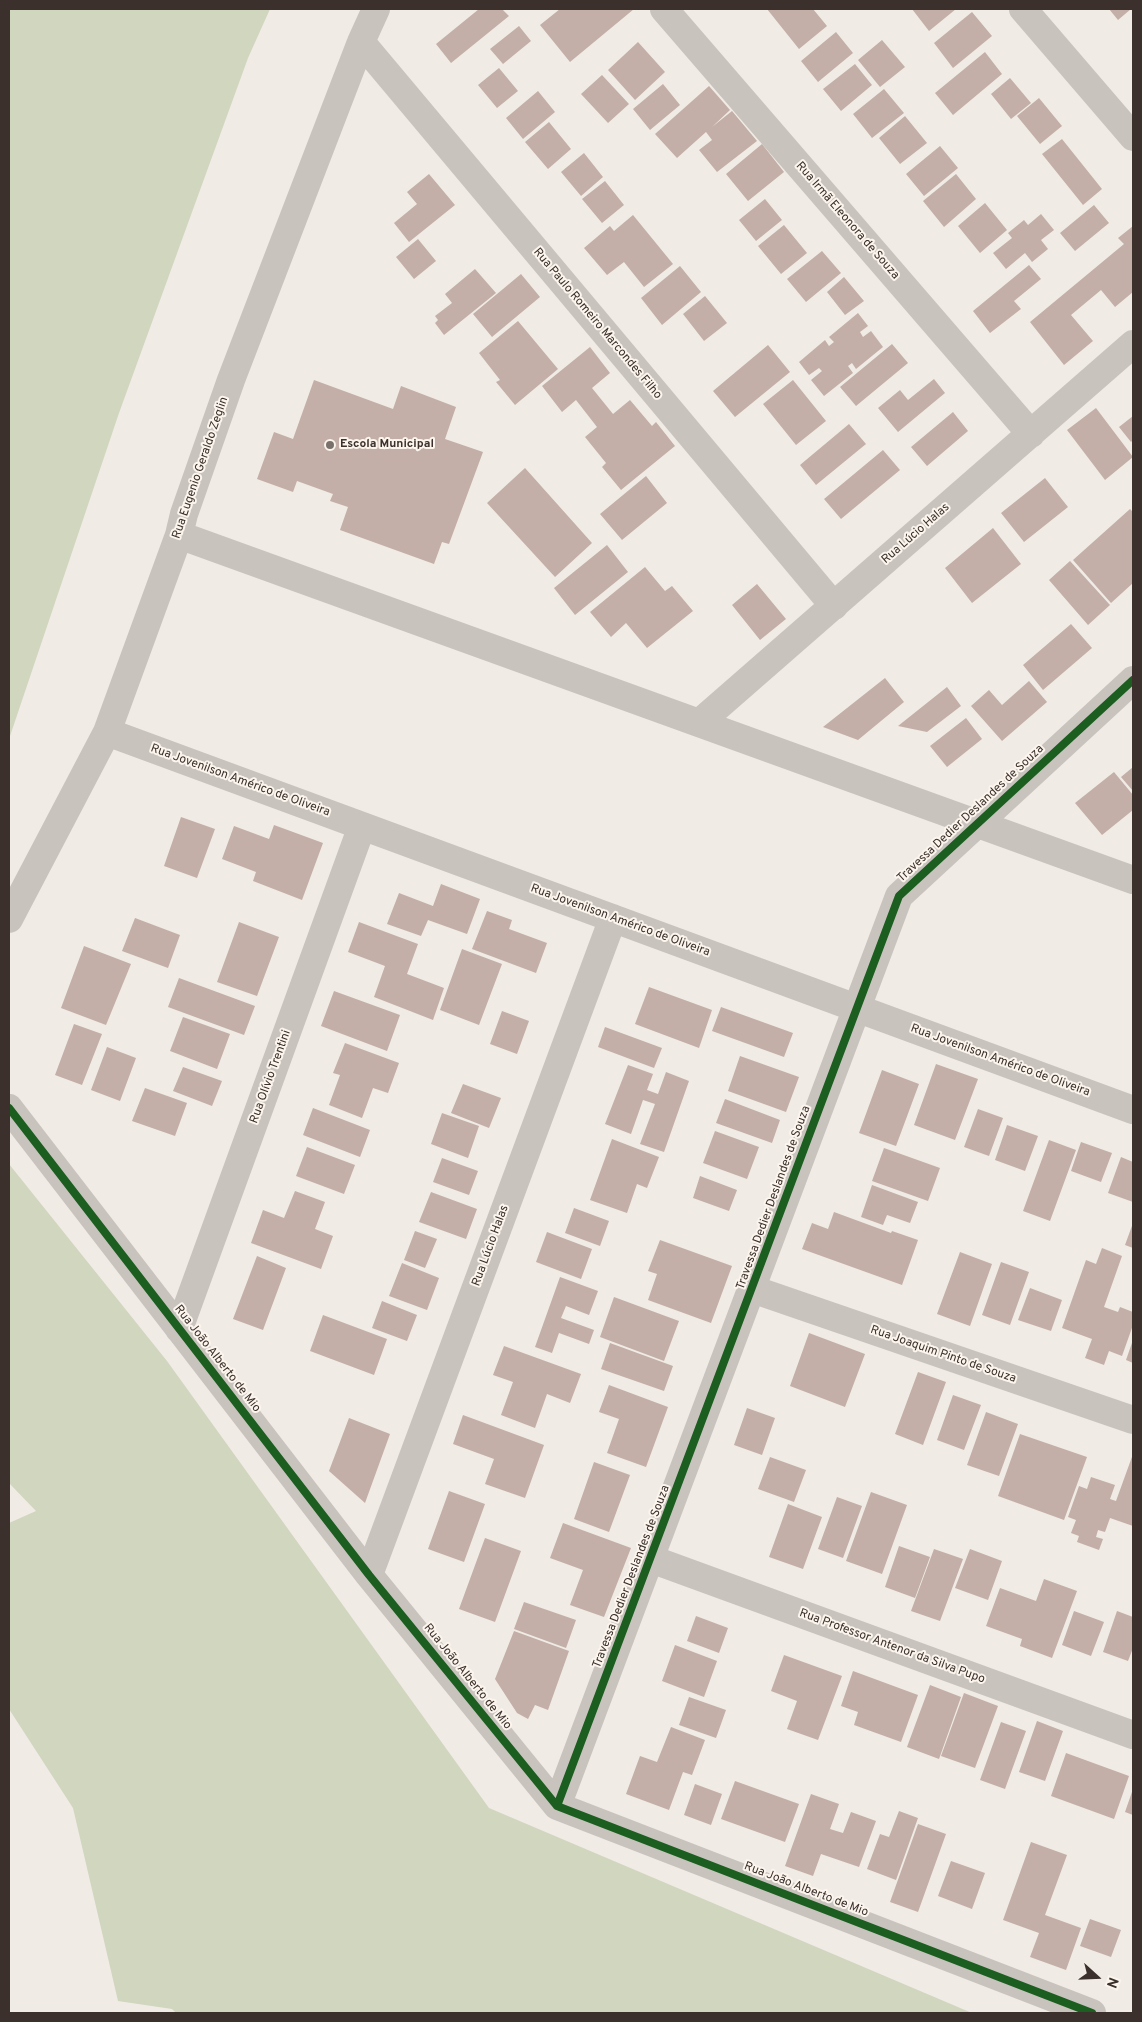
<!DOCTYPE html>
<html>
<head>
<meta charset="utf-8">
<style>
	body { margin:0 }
	#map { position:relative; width:1142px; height:2022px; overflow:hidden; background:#f0ebe5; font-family:Overpass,sans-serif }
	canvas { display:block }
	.frame { position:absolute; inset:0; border:10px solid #3b302b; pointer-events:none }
	.north { position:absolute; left:1072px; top:1952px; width:50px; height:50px; -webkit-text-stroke:4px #fbf5ee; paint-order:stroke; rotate:110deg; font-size:14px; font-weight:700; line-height:20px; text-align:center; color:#3b302b }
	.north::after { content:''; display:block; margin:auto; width:18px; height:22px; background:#3b302b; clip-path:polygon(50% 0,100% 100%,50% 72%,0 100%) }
</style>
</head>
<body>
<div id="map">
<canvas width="1142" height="2022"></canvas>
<div class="frame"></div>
<div class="north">N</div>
</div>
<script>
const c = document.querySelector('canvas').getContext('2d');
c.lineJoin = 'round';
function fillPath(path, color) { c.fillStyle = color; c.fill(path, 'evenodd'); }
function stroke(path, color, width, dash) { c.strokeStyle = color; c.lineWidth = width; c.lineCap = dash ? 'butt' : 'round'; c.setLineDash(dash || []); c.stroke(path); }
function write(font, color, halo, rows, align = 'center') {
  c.font = font + ' Overpass,sans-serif'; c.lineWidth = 4; c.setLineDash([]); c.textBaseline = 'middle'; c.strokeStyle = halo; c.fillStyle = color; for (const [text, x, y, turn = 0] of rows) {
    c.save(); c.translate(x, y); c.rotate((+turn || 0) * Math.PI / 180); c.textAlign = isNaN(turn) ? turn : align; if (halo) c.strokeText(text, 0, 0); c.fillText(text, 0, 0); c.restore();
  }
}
fillPath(new Path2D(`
	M9,9h261l-22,49 -129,355 -110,326z
	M9,1164l158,197 322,447 483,205h-796l-4,-4 -54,-8 -45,-193 -64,-99v-186l27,-12 -27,-28z`), '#d1d6bf');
fillPath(new Path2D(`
	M479,9h23l7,7 -58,47 -15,-19z
	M560,9h74l-64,53 -30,-37z
	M767,9h46l14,17 -28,23z
	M912,9h44l-27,22z
	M1109,9h22l-13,11z
	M972,12l20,24 -39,32 -19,-25z
	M519,26l12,15 -28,23 -13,-15z
	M836,32l17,21 -35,29 -17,-21z
	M882,40l23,27 -25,20 -22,-27z
	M638,42l27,30 -30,28 -27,-30z
	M985,52l17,22 -49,41 -18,-22z
	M855,64l17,21 -31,26 -18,-22z
	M499,68l19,23 -21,17 -19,-23z
	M602,75l27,29 -21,19 -27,-29z
	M1010,78l21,25 -20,16 -20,-25z
	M663,84l17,21 -30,25 -17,-21z
	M709,86l21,24 -18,17 20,-16 25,30 -40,31 -18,-22 13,-10 -6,-8 -29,26 -22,-24z
	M884,89l20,24 -32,25 -19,-24z
	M538,91l17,21 -32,27 -17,-21z
	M1039,98l23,28 -22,18 -23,-28z
	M905,116l22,27 -27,21 -21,-26z
	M549,122l22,27 -23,20 -23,-27z
	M1062,139l40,50 -19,16 -41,-51z
	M762,144l22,28 -36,29 -22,-27z
	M940,146l18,22 -34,28 -18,-22z
	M584,153l19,24 -22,19 -20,-24z
	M429,174l26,31 -46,37 -15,-19 23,-19 -10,-12z
	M956,174l20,25 -32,28 -21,-26z
	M605,181l19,24 -22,18 -20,-24z
	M765,199l17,21 -26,21 -17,-21z
	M985,203l22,27 -27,23 -22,-27z
	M1094,205l15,18 -34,28 -15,-18z
	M1041,214l13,16 -13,10 7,9 -16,13 -7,-9 -19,16 -13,-16 19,-15 -4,-5 16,-13 4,5z
	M633,215l40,49 -29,23 -20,-25 -17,13 -23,-27 26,-22 4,5z
	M784,225l23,28 -26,21 -23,-28z
	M1133,226v66l-18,15 -14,-17 -30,25 22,26 -29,24 -34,-43 94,-78 -6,-6z
	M418,239l18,22 -22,18 -18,-22z
	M822,251l19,22 -35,29 -19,-23z
	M1029,265l12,14 -27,22 7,8 -31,24 -17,-22z
	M680,266l21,26 -39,33 -21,-27z
	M475,269l21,24 -52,42 -9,-12 3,-3 -3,-4 17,-13 -7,-9z
	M521,274l19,23 -48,40 -19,-23z
	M844,277l20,24 -19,14 -18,-23z
	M705,296l22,27 -23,18 -21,-27z
	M858,313l10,13 -8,6 3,5 8,-6 12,16 -27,22 -4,-6 -4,3 5,7 -29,23 -13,-16 11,-9 -3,-3 -10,7 -10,-13 26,-22 4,6 5,-4 -5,-5z
	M518,321l40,48 -43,36 -19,-23 4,-2 -21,-27z
	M892,344l16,19 -52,43 -16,-19z
	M768,345l22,27 -55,45 -22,-26z
	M590,347l20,26 -18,15 21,26 17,-14 22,26 4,-4 19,24 -54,44 -19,-23 4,-4 -21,-26 12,-10 -21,-27 -14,12 -20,-26z
	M934,379l11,14 -47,39 -20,-24 22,-18 8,10z
	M314,380l79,29 8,-23 55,21 -11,32 38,13 -34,92 -7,-2 -8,22 -94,-34 8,-23 -18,-6 3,-7 -36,-13 -4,11 -36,-13 17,-47 19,7z
	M793,380l33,41 -30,24 -33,-41z
	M1096,408l37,49 -28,23 -38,-50z
	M953,412l15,19 -41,35 -16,-19z
	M1133,416v24l-2,2 -12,-15z
	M849,424l17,20 -50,41 -16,-20z
	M883,450l17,20 -59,49 -17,-20z
	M525,468l67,75 -37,34 -68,-74z
	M646,476l21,27 -45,37 -22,-26z
	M1045,478l23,29 -44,35 -23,-29z
	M1130,509l3,3v71l-22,20 -38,-43z
	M993,528l28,36 -49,39 -27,-35z
	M607,545l21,27 -53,43 -21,-27z
	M1070,561l40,44 -22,20 -39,-45z
	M645,567l20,24 7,-5 21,25 -46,37 -21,-25 -15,14 -21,-25z
	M757,584l29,35 -26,21 -28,-35z
	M1071,624l21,24 -49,42 -20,-25z
	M885,678l19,24 -46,38 -35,-13z
	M1029,681l18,21 -45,39 -31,-35 18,-16 13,15z
	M947,687l14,19 -34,26 -29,-6z
	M966,718l16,21 -35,28 -17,-21z
	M1133,767v24l-12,-14z
	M1114,772l19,23v15l-31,25 -27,-32z
	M181,817l34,12 -18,49 -33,-12z
	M274,825l49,18 -21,57 -49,-19 3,-9 -34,-13 12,-33 35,13z
	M441,884l39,15 -13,35 -39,-14 -7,16 -34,-12 12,-31 34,13z
	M487,911l25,9 -3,9 38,14 -11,30 -64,-24z
	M135,918l45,17 -12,33 -46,-17z
	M239,922l40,15 -22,59 -40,-14z
	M359,922l59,22 -11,30 37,14 -11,32 -59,-23 11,-31 -37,-14z
	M84,946l47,18 -25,61 -45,-17z
	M462,949l40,15 -23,61 -39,-15z
	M179,978l76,28 -11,29 -76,-28z
	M649,987l63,23 -13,38 -64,-24z
	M334,991l66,24 -13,36 -66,-25z
	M721,1007l72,26 -9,24 -72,-26z
	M502,1011l27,10 -12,33 -27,-10z
	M183,1017l47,17 -13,35 -47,-18z
	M74,1024l28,10 -20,51 -27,-10z
	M605,1027l57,21 -8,20 -56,-21z
	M345,1043l54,20 -11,30 -15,-5 -11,30 -33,-13 11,-30 -7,-2z
	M107,1047l29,11 -16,43 -29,-11z
	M740,1056l59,21 -13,35 -58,-21z
	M936,1064l42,15 -23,61 -41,-15z
	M628,1065l25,9 -6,16 11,4 8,-22 23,9 -25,71 -24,-8 15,-40 -12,-4 -12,34 -26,-10z
	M183,1067l39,14 -10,25 -39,-15z
	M882,1070l37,14 -23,62 -37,-13z
	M463,1084l38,14 -12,30 -38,-15z
	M145,1088l42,15 -12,33 -43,-15z
	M725,1099l55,21 -8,23 -56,-20z
	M313,1108l57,22 -10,27 -57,-22z
	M978,1109l25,9 -14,38 -25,-9z
	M442,1113l37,13 -11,32 -37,-14z
	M1007,1125l31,11 -13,35 -30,-11z
	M715,1131l44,16 -12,32 -44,-16z
	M612,1139l47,18 -12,31 -10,-4 -10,29 -37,-13z
	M1049,1140l27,10 -26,71 -27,-10z
	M1081,1142l31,11 -11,29 -30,-11z
	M307,1147l48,18 -11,29 -48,-18z
	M884,1148l56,20 -12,33 -56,-20z
	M1121,1157l12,5v40l-25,-9z
	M442,1158l36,13 -9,24 -36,-13z
	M700,1176l37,14 -8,21 -36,-13z
	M872,1185l46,17 -8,21 -23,-8 -4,10 -22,-8z
	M295,1191l30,11 -10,27 18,7 -12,33 -70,-26 12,-33 21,8z
	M431,1192l46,17 -11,30 -47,-17z
	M574,1208l35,13 -9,25 -35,-13z
	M834,1212l57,21 1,-2 26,9 -16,45 -100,-36 10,-26 16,6z
	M1133,1223v25l-8,-3z
	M415,1231l22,8 -12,29 -21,-8z
	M547,1232l45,17 -11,30 -45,-17z
	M660,1240l72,26 -21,57 -63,-23 9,-26 -9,-3z
	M1102,1248l20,8 -18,51 14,5 2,-5 13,5v13l-11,31 -13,-5 -5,14 -19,-7 7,-19 -30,-11 24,-68 10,4z
	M960,1252l32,12 -22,62 -33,-12z
	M257,1256l29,12 -23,62 -30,-11z
	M1001,1262l28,10 -19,53 -28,-10z
	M402,1263l37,15 -12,32 -38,-14z
	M560,1277l38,14 -9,24 -23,-9 -5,12 33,12 -5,14 -30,-11 -7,20 -17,-6z
	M1030,1288l32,12 -11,31 -33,-11z
	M614,1297l65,24 -15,40 -64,-24z
	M382,1301l35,14 -10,26 -35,-13z
	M323,1315l64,24 -13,36 -64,-24z
	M809,1333l56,21 -20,53 -55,-21z
	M1133,1340v23l-7,-3z
	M610,1343l63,23 -9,25 -63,-22z
	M504,1346l77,28 -11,29 -23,-9 -12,34 -34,-13 12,-33 -20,-7z
	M918,1372l28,10 -23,63 -28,-11z
	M609,1385l59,22 -22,60 -39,-14 12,-34 -20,-7z
	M953,1395l28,10 -17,45 -27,-10z
	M747,1408l28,10 -13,37 -28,-10z
	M986,1412l32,12 -19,52 -32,-11z
	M463,1415l81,30 -19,53 -40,-14 9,-25 -41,-15z
	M349,1418l41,16 -25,69 -36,-32z
	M1020,1434l67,23 -23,63 -66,-24z
	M1133,1454v72l-23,-8 -5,14 -7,-2 -2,7 7,2 -4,11 -22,-8 2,-6 -8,-3 5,-13 -8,-3 11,-31 8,3 4,-12 24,8 -5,14 6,2z
	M770,1457l36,13 -12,32 -36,-13z
	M594,1462l36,13 -21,57 -35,-13z
	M449,1491l36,13 -21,58 -36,-13z
	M871,1492l36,13 -25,69 -36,-13z
	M837,1497l25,9 -19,52 -25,-9z
	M788,1504l34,13 -19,52 -34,-12z
	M563,1523l68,25 -27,69 -34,-12 13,-35 -33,-12z
	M485,1538l36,13 -26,71 -36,-13z
	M899,1546l31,11 -15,41 -30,-11z
	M934,1549l29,10 -23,62 -29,-10z
	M970,1549l32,12 -14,39 -33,-12z
	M1044,1579l33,12 -25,67 -32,-12 2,-7 -36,-13 14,-38 36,13z
	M524,1602l52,18 -10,28 -52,-19z
	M1074,1611l30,11 -13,34 -29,-11z
	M1117,1611l16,6v31l-5,13 -25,-9z
	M696,1616l32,12 -9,25 -32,-12z
	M514,1631l55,20 -21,59 -13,-5 -7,14 -11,-6 -22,-34z
	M675,1645l42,16 -13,36 -42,-16z
	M784,1655l58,21 -24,64 -31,-11 10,-28 -26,-10z
	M853,1671l65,24 -17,47 -47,-17 4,-13 -17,-6z
	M930,1685l31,12 -22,62 -32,-12z
	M964,1693l34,13 -23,62 -34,-12z
	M689,1697l37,13 -10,28 -37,-13z
	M1037,1721l26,10 -18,50 -26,-9z
	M1001,1722l25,9 -21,58 -25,-9z
	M671,1727l34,13 -13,35 -9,-3 -14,38 -43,-16 14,-38 17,6z
	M1066,1753l63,23 -15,43 -63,-23z
	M735,1781l64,23 -14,38 -64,-23z
	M695,1784l27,10 -11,31 -27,-10z
	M1133,1789v26l-8,-3z
	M811,1794l28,10 -9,25 13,4 8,-21 25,9 -17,46 -38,-13 -8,22 -28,-10z
	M899,1811l19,7 -22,62 -29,-11 13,-35 9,3z
	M918,1824l28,10 -28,78 -28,-10z
	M1031,1842l36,13 -22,60 36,13 -15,42 -36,-13 9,-24 -36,-13z
	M951,1861l34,12 -13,36 -34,-13z
	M1090,1919l31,11 -10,27 -31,-11z`), '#c3afa7');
stroke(new Path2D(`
	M664,9l367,425
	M1023,9l110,128
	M361,42l473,564
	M179,535l954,345
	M699,723l434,-379
	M107,732l1026,378
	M9,919l98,-187 72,-197 5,-21 47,-134 130,-338 15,-33
	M9,1108l360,467 188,231 535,207
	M752,1289l381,131
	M179,1329l183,-503
	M651,1559l482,176
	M369,1575l244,-657
	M557,1806l342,-910 234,-216`), '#c9c3be', 28);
stroke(new Path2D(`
	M9,1108l360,467 188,231 535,207
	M557,1806l342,-910 234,-216`), '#1b5e20', 8);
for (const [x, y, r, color] of [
	[330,445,5,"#7a716c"]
]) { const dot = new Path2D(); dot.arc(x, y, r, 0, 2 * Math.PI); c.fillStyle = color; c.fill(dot); stroke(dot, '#fbf5ee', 2); }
write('12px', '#3b302b', '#fbf5ee', [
	["Rua Irmã Eleonora de Souza",847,221,49],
	["Rua Paulo Romeiro Marcondes Filho",597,324,50],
	["Rua Eugenio Geraldo Zeglin",201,468,-71],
	["Rua Lúcio Halas",916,534,-41],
	["Rua Jovenilson Américo de Oliveira",240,781,20],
	["Travessa Dedier Deslandes de Souza",971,814,-43],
	["Rua Jovenilson Américo de Oliveira",620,921,20],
	["Rua Jovenilson Américo de Oliveira",1000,1061,20],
	["Rua Olívio Trentini",271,1077,-70],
	["Travessa Dedier Deslandes de Souza",774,1198,-70],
	["Rua Lúcio Halas",491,1246,-70],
	["Rua Joaquim Pinto de Souza",943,1355,19],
	["Rua João Alberto de Mio",217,1359,52],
	["Travessa Dedier Deslandes de Souza",632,1577,-69],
	["Rua Professor Antenor da Silva Pupo",892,1647,20],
	["Rua João Alberto de Mio",467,1677,51],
	["Rua João Alberto de Mio",806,1890,21]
]);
write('bold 12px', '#3b302b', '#fbf5ee', [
	["Escola Municipal",340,445]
], 'left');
</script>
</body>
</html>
